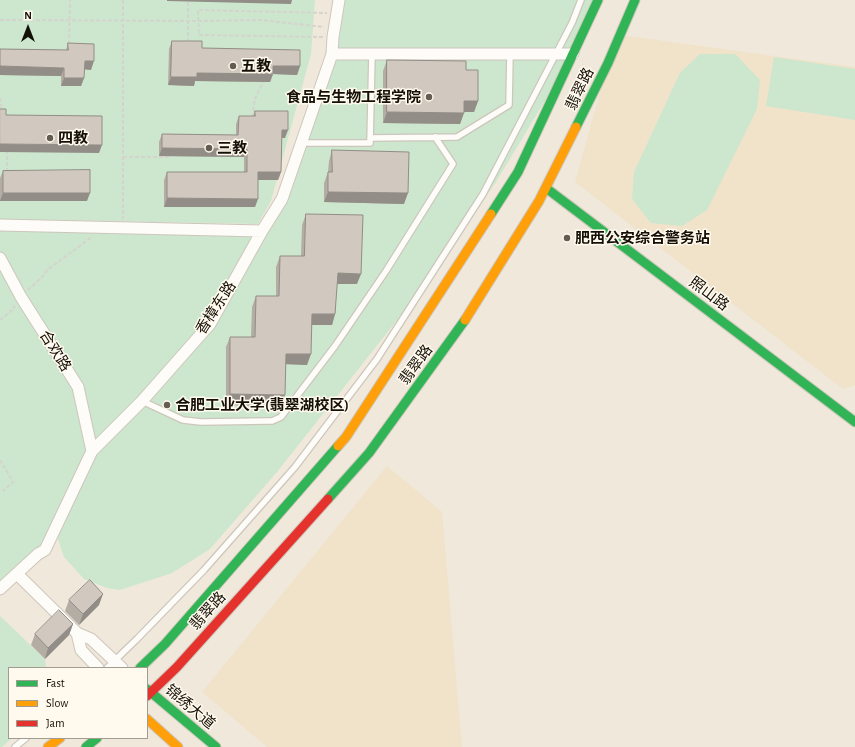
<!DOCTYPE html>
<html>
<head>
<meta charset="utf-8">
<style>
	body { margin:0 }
	#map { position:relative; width:855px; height:747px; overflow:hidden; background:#f0e8da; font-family:"Alegreya Sans",sans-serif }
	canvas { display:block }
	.legend { position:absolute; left:8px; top:667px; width:140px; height:72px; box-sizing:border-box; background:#fff9ee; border:1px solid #a19c92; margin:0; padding:5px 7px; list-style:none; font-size:12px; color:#151007 }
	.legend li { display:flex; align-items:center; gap:8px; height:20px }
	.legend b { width:20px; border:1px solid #a19c92 }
	.north { position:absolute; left:8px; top:8px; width:40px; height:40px; -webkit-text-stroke:3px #fff9ee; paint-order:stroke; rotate:0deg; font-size:11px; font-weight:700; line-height:16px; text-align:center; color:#151007 }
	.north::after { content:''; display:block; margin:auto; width:14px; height:18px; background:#151007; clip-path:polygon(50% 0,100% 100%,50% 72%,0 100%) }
</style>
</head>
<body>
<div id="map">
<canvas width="855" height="747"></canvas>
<ul class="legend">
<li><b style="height:5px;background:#30b455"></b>Fast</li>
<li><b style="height:5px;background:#ff9f0a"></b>Slow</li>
<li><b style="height:5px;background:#e5322d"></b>Jam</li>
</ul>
<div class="north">N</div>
</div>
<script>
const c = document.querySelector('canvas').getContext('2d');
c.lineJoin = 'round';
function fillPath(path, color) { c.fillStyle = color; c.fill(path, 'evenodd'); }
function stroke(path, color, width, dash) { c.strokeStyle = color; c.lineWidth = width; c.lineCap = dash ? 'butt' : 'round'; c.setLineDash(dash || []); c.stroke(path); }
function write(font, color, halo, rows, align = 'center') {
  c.font = font + ' "Alegreya Sans","Noto Sans SC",sans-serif'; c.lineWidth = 3; c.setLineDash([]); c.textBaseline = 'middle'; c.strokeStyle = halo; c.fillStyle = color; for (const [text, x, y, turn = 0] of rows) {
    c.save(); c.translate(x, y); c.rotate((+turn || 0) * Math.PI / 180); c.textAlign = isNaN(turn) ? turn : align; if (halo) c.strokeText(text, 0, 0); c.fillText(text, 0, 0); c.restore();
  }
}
fillPath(new Path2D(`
	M620,35l235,32v318l-12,4 -268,-207 33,-119z
	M387,466l55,46 20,235h-195l-65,-55z`), '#f1e2ca');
fillPath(new Path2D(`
	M0,0h315l-4,54 -40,147 -13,23 -258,-5z
	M340,0h258l-25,54 -77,128 -87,123 -132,167 -67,77 -38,24 -52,17 -13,-2 -23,-9 -20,-22 -9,-27 -2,5 -53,54v-364l262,6 20,-32 51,-146z
	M700,54h35l25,26 -3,29 -50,101 -25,16 -31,-3 -19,-24 2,-27 46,-99z
	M774,57l81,12v51l-89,-14z
	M0,616l45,43 1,9h-37v70h3l-10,9h-2z`), '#cce7cd');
const lane = new Path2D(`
	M370,138l87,-1 52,-32 1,-51
	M301,143h69l2,-89
	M142,401l41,19 18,2 66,-1h5l9,-4 54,-71 51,-75 67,-107 -18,-27
	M107,668l30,-29 67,-69 91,-103 82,-108 106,-165 89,-171 9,-23
	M15,747l11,-9`);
const street = new Path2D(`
	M332,54h241
	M0,225l262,6
	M0,258l21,39 57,90 14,64
	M17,574l60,59 14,6 31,29
	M0,589l38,-35 7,-4 47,-99 50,-50 68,-77 52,-93 20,-32 50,-145 1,-17 6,-37
	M77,633l4,17 17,18`);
const fast = new Path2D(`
	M576,127l32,-64 27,-63
	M546,188l309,234
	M491,214l27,-42 80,-172
	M328,499l41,-46 96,-133
	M140,668l25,-24 173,-198
	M147,689l69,58
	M86,747l11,-9`);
const slow = new Path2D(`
	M465,320l74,-119 37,-74
	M338,446l8,-9 145,-223
	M147,719l31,28
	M48,747l12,-9`);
const jam = new Path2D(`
	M147,696l30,-29 151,-168`);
stroke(lane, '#cdc6bb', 8);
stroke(street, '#cdc6bb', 13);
stroke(fast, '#cdc6bb', 11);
stroke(slow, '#cdc6bb', 11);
stroke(jam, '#cdc6bb', 11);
stroke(new Path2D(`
	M123,0v219
	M0,20l198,1 63,-1 63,7
	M323,37l-124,-2 -1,-25 129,3
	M0,98l2,12
	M252,117l3,-18 9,-19
	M123,157h47v-3
	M7,172v-22
	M28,290l16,-15 3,-5 45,-33
	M0,320l10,-8 5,-6
	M0,460l13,22 -10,9`), '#d5d3ce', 2, [4, 2]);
stroke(lane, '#fdfcf9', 5.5);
stroke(street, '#fdfcf9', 11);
stroke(fast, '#30b455', 9);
stroke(slow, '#ff9f0a', 9);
stroke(jam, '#e5322d', 9);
stroke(new Path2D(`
	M188,42v-40
	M69,44l1,-44`), '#d5d3ce', 2, [4, 2]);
fillPath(new Path2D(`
	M172,41l30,7 98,18 -3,9 -24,-1 -3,8 -75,-1 -1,5 -26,-1 1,-36z
	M68,43l23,27 -7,-1v9l-3,8h-20v-10l-61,-1v-26l66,1z
	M387,60l79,10 12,31 -4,11h-10l-4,12 -77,-1v-52z
	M255,111l30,27h-3l-1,34 -3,8h-20l-3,27h-91v-27l3,-8h77v-15l-85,-1v-14l3,-8 74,1v-11l3,-8h14z
	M332,150l72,54 -80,-2v-19l4,-11 1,-11z
	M3,171l84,30h-87v-23z
	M306,214l51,70h-20l-2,30 -3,11h-20l-5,40 -21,-1 -5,42 -55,-1v-58l4,-10h21l1,-30 4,-11h20v-29l4,-11h21l1,-31z
	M69,600l30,5 -20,20 -14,-14z
	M73,624l-4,11 -24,24 -14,-14 4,-11z`), '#b4ada4');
fillPath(new Path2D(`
	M167,0h125l-1,4 -124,-3z
	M85,61h9l-3,9 -9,-1z
	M0,66l64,2 -3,8 -61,-1z
	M273,66h27l-3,9 -24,-1 -3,8 -75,-1 -1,5 -26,-1 3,-8 26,-4z
	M64,78h20l-3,8h-20z
	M464,101h14l-4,11h-14z
	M387,112l77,1 -4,11 -77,-1z
	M282,130h6l-3,8h-6z
	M0,144l102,1 -3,8 -99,-1z
	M162,148l85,1 -3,8 -85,-1z
	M258,172h23l-3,8h-23z
	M328,192l80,1 -4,11 -80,-2z
	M3,193h87l-3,8h-87z
	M167,198l91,1 -3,8h-91z
	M338,273l23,1 -4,10h-23z
	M312,314h23l-3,11h-24z
	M286,354h25l-4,11 -25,-1z
	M230,394l55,1 -4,11 -55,-1z
	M103,594l-4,11 -20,20 4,-11z
	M73,624l-4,11 -24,24 3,-11z`), '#928d86');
const building = new Path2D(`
	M172,41h30v7l98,2v16h-27v8l-76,-1v4h-26z
	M68,43l26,1v17h-9l-1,17h-20v-10l-64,-2v-17l68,1z
	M387,60l79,1v9h12v31h-14v12l-77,-1z
	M0,109h6v6l96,1v29l-102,-1z
	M255,111h33v19h-6l-1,42h-23v27l-91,-1v-26h80v-23l-85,-1v-14l76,1 1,-19h16z
	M332,150l77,2 -1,41 -80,-1v-20h4z
	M90,170v23h-87v-22z
	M306,214l57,1 -2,59 -23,-1 -3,41h-23l-1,40h-25l-1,41 -55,-1v-57h25l1,-41h23l1,-40h24z
	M90,580l13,14 -20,20 -14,-14z
	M59,610l14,14 -25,24 -13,-14z`);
fillPath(building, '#d1c9bf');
stroke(building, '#928d86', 1);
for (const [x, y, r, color] of [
	[233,66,4,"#625c51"],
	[429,97,4,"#625c51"],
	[50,138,4,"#625c51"],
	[209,148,4,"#625c51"],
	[567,238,4,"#625c51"],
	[167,405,4,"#625c51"]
]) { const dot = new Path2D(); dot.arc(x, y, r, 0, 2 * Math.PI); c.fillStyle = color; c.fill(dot); stroke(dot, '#fff9ee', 1.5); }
write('bold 15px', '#151007', '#fff9ee', [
	["五教",241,66],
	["食品与生物工程学院",421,97,"right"],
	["四教",58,138],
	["三教",217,148],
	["肥西公安综合警务站",575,238],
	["合肥工业大学(翡翠湖校区)",175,405]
], 'left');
write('15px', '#151007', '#fff9ee', [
	["翡翠路",580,89,-64],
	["照山路",709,294,37],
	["香樟东路",216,308,-57],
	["合欢路",55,351,58],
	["翡翠路",416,365,-54],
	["翡翠路",208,611,-48],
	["锦绣大道",190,707,40]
]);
</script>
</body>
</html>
